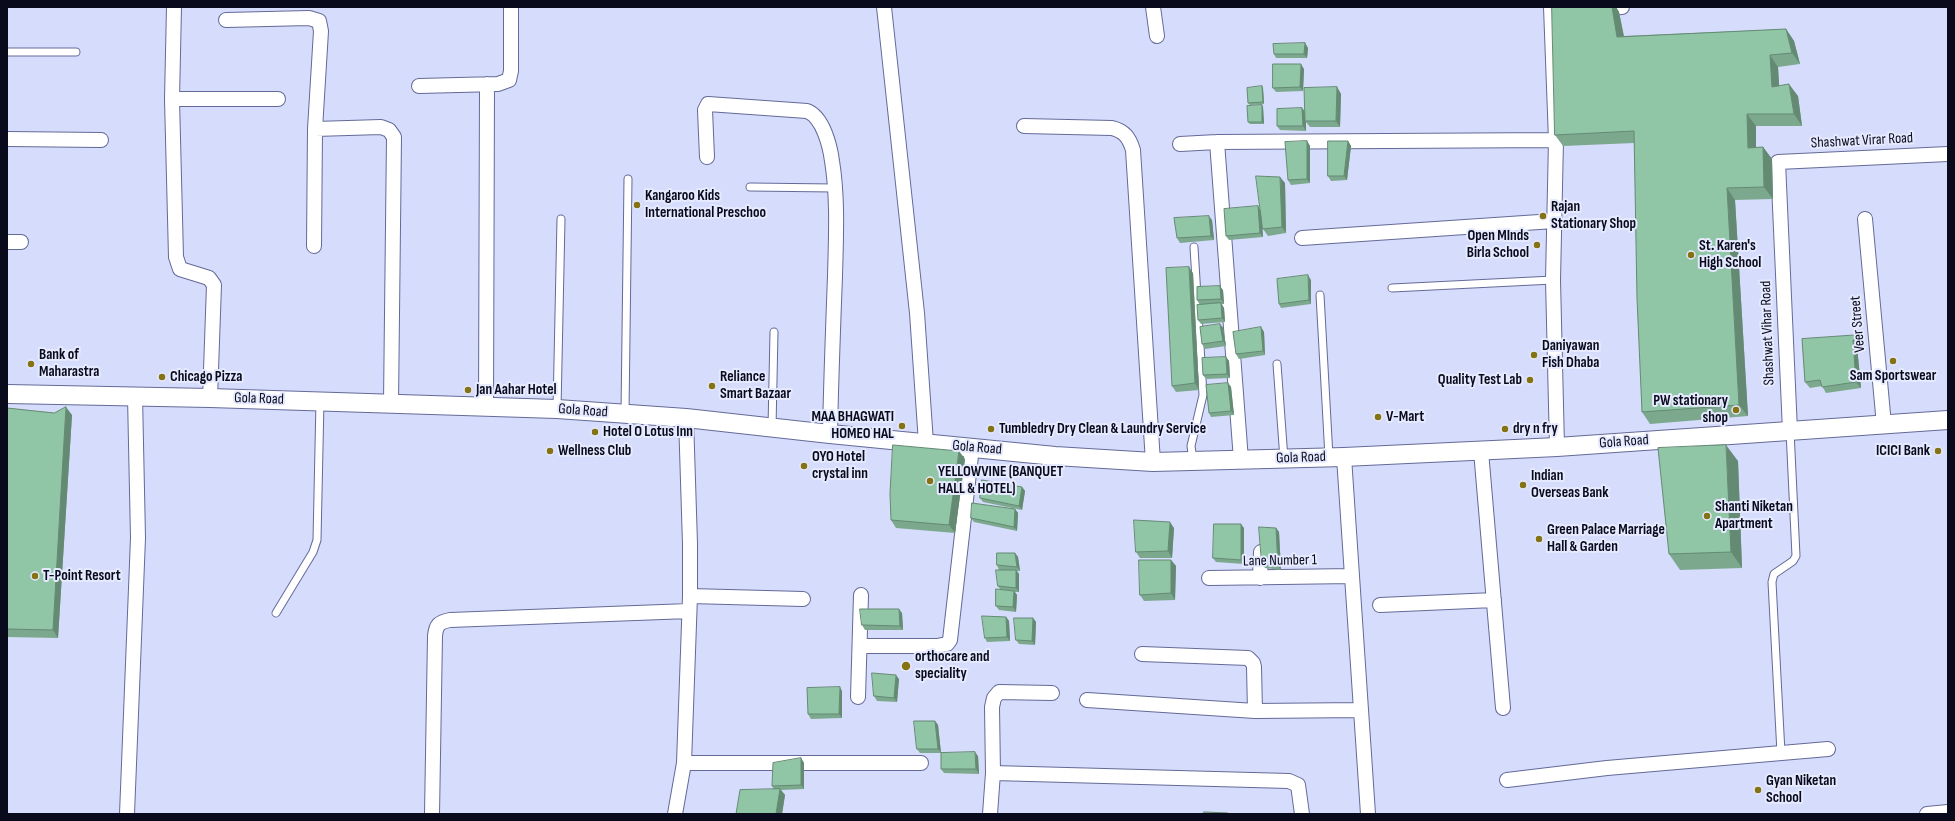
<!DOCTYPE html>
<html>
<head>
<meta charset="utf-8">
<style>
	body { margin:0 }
	#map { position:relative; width:1955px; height:821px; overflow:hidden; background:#d6dcfb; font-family:"Sofia Sans Condensed",sans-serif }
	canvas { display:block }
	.frame { position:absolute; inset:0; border:8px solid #090a1b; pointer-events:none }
</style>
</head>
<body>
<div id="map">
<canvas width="1955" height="821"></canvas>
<div class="frame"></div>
</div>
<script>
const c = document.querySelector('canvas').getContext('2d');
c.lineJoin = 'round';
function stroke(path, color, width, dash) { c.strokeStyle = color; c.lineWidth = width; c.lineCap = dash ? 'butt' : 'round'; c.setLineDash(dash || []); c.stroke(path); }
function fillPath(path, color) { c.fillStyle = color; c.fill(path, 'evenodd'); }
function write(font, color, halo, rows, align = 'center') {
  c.font = font + ' "Sofia Sans Condensed",sans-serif'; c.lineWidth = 4; c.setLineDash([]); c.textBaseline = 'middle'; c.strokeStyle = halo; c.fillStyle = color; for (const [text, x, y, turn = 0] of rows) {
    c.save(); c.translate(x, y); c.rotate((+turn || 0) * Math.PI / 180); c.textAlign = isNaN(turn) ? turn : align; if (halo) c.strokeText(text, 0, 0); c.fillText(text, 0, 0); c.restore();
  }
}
const service = new Path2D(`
	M7,52h69
	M750,187l84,1
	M1392,288l161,-8
	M1320,295l9,162
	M1277,364l7,95
	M557,409l4,-190
	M625,413l3,-234
	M772,428l2,-96
	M1193,460l-2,-14 12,-51 -9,-148
	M276,613l37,-61 4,-12 3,-139
	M1781,753l-9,-171 2,-8 19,-13 3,-5 -6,-125`);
const minor = new Path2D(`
	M174,7l-2,92 4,158 4,12 29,9 5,7 -4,113
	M884,7l33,306 9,130
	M1153,7l4,29
	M1551,7l5,133 -3,140 4,167
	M1596,9l26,-2
	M226,20l83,-2 10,3 2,10 -6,98 -1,117
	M419,86l79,-2 11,-4 2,-9v-64
	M172,99h106
	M1024,126l88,2c12,3 17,9 21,22l20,312
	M315,129l66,-2 8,3 5,7 -3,266
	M7,139l94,1
	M1217,142l24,318
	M1180,144l37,-2 339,-2
	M707,157l-2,-47 3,-6 99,7c16,6 23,35 25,50 6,37 4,77 3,115 -2,53 -4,105 -5,158
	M1865,219l19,206
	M1302,238l252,-17
	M7,242h14
	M486,407l1,-323
	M1790,431l-12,-269 170,-8
	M1481,451l22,257
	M1344,457l24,357
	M1209,578l143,-2
	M1260,578l1,-26
	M690,596l113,3
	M1380,605l114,-5
	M860,646h77l10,-2 3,-4 22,-193
	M1142,654l106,4 5,5 1,4 1,44
	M858,697l3,-102
	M1087,700l168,11 106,-1
	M684,763h237
	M993,773l296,8 9,4 4,29
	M1507,780l100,-12 221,-19
	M127,814l11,-276 -3,-142
	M432,814l3,-178c1,-11 4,-14 15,-16l239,-9
	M675,814l9,-51 6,-167v-52l-4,-126
	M990,814l3,-41 -1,-66 2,-9 5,-6 53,1
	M1927,814l21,-2`);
const tertiary = new Path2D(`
	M7,394l203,4 347,11 129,9 144,16 225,22 98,6 191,-5 213,-10 391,-27`);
stroke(service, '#646a98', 9);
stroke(minor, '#646a98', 16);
stroke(tertiary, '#646a98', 20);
stroke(service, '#fff', 7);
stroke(minor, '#fff', 14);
stroke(tertiary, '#fff', 18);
fillPath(new Path2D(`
	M1552,7h64l3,5 5,24 162,-7 8,12 6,23 -22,3 1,19 19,10 4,30h-46v22l7,-1 9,12 1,40 -38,1 13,216 -98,8 -8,-12 -8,-269 -71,3 -8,-11z
	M1305,43l3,5 -1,10h-31l-2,-4z
	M1304,69l-1,22 -27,1 -3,-4z
	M1262,86l1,2 1,16 -14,1 -2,-2z
	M1337,87l4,7 -1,33h-30l-4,-5v9l-26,-1 -3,-4 25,-18 3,3z
	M1262,105l1,2 1,17h-14l-2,-2z
	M1307,141l3,5v37l-19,2 -3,-5z
	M1348,141l3,5 -4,34 -16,1 -3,-5z
	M1285,183l1,50 -18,3 -5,-7z
	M1258,206l3,5 2,26 -34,3 -3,-4z
	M1212,220l2,20 -34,3 -3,-5z
	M1193,273l6,117 -23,2 -4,-6z
	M1311,280v24l-30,4 -2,-4z
	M1223,290l1,14h-3l3,4 1,14 -24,2 -3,-4 2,-15 -3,-5z
	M1220,324l3,4 3,18 -21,3 -3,-5z
	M1261,327l3,5 1,23 -26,4 -3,-5z
	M1860,335l5,6v5h-8l4,42 -35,5 -4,-7 -12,2 -5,-6 -3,-43z
	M1226,357l3,4 1,17 -24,1 -3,-4z
	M1228,383l3,4 3,28 -23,2 -2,-4z
	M7,408l65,7 -14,223 -51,-1z
	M965,459l-10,74 -59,-5 -5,-8z
	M1738,461l4,107 -62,2 -11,-16z
	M1022,487l3,4 -3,19 -39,-8 -3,-4z
	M1015,509l3,4 -1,18 -43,-9 -3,-4z
	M1174,528l-2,30h-32l-4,-6z
	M1244,528v36l-28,-2 -3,-4z
	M1276,528l3,4 2,38 -16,-2 -3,-4z
	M1015,553l3,4 2,14h-3l2,3v18h-4l2,3 -1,17 -17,-2 -3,-4 4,-17 -2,-3 1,-16 -2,-5z
	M1171,560l5,6 -1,34 -31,1 -4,-6z
	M902,613l1,17h-38l-3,-5z
	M1006,617l3,4 1,20 -23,1 -2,-4z
	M1033,618l3,4 -1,23 -16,-1 -3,-4z
	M899,679l-2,23 -20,-1 -3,-5z
	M842,691v27l-31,1 -3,-5z
	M935,721l3,4 3,28h-21l-3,-4z
	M978,756l1,18 -35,-1 -3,-4z
	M801,758l3,5v26l-23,1 4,5 -3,19h-46l38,-25 -2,-3z`), '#7ca98e');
fillPath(new Path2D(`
	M1612,7h4l3,5 7,36 -9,-11z
	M1786,29l8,12 6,23 -8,-11z
	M1305,43l3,5 -1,10 -3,-4z
	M1770,55l8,12 2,32 -8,-12z
	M1301,64l3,5 -1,22 -3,-4z
	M1789,84l9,12 4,30 -8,-12z
	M1262,86l1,2 1,16 -1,-2z
	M1337,87l4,7 -1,33 -4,-6z
	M1262,105l1,2 1,17 -2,-2z
	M1302,108l3,4v9l1,1v9l-3,-5z
	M1747,114l9,12v34l-8,-12z
	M1307,141l3,5v37l-3,-4z
	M1348,141l3,5 -4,34 -3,-4z
	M1763,147l9,12 1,40 -9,-12z
	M1280,177l5,6 1,50 -4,-6z
	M1727,188l8,12 13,216 -9,-11z
	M1258,206l3,5 2,26 -3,-4z
	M1209,216l3,4 2,20 -3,-4z
	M1189,267l4,6 6,117 -4,-7z
	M1308,275l3,5v24l-2,-4z
	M1220,286l3,4 1,14 -3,-5z
	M1221,303l3,5 1,14 -3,-4z
	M1220,324l3,4 3,18 -3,-5z
	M1261,327l3,5 1,23 -2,-4z
	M1860,335l5,6v5l-5,-6z
	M1853,340l4,6 4,42 -5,-6z
	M1226,357l3,4 1,17 -3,-4z
	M1228,383l3,4 3,28 -3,-4z
	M66,407l6,8 -14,223 -5,-8z
	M1726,445l12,16 4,107 -11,-16z
	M959,451l6,8 -10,74 -6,-8z
	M1022,487l3,4 -3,19 -3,-4z
	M1015,509l3,4 -1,18 -3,-4z
	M1170,522l4,6 -2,30 -4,-7z
	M1241,524l3,4v36l-3,-4z
	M1276,528l3,4 2,38 -3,-4z
	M1015,553l3,4 2,14 -3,-4z
	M1171,560l5,6 -1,34 -4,-7z
	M1016,570l3,4v18l-3,-4z
	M1014,591l3,4 -1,17 -3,-5z
	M899,609l3,4 1,17 -3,-4z
	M1006,617l3,4 1,20 -3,-4z
	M1033,618l3,4 -1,23 -3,-4z
	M896,675l3,4 -2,23 -3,-4z
	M840,687l2,4v27l-3,-4z
	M935,721l3,4 3,28 -3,-4z
	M975,752l3,4 1,18 -3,-5z
	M801,758l3,5v26l-3,-4z
	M780,789l5,6 -3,19h-6z`), '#658a74');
const building = new Path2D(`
	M1552,7h60l5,30 169,-8 6,24 -22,2 2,32 17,-3 5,30h-47l1,34 15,-1 1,40 -37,1 12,217 -97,7 -5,-114 -3,-167 -79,4z
	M1305,43l-1,11h-30l-1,-10z
	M1273,64h28l-1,23 -27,1z
	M1262,86l1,16 -15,1 -1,-15z
	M1337,87l-1,34h-31l-1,-33z
	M1262,105v17h-14l-1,-16z
	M1302,108l1,18h-26v-17z
	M1307,141v38l-19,1 -3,-38z
	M1328,141h20l-4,35h-16z
	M1256,176l24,1 2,50 -19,2z
	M1258,206l2,27 -34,3 -2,-27z
	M1209,216l2,20 -34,2 -3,-20z
	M1189,267l6,116 -23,3 -6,-118z
	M1308,275l1,25 -30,4 -2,-25z
	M1220,286l1,13 -24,1v-13z
	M1221,303l1,15 -24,2 -1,-15z
	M1220,324l3,17 -21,3 -2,-17z
	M1261,327l2,24 -27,3 -3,-22z
	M1860,335v5h-7l3,42 -34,5 -2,-7 -15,2 -3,-43z
	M1226,357l1,17 -24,1 -1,-17z
	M1228,383l3,28 -22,2 -3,-28z
	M66,407l-13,223 -46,-1v-221l47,5z
	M893,445l66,6 -10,74 -58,-5 -1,-26z
	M1726,445l5,107 -62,2 -11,-106z
	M982,480l40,7 -3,19 -39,-8z
	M972,503l43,6 -1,18 -43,-9z
	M1134,520l36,2 -2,29 -32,1z
	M1214,524h27v36l-28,-2z
	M1259,527l17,1 2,38 -16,-2z
	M997,553h18l2,14 -20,-2z
	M1139,560h32v33l-31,2z
	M996,570h20v18l-18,-2z
	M996,589l18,2 -1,16 -17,-1z
	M860,609h39l1,17 -38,-1z
	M982,616l24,1 1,20 -22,1z
	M1014,618h19l-1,23 -16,-1z
	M872,673l24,2 -2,23 -20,-2z
	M840,687l-1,27h-31l-1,-26z
	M914,721h21l3,28h-21z
	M975,752l1,17h-35v-16z
	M801,758v27l-29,1 1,-23z
	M780,789l-4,25h-40l4,-24z
	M1204,812l24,1v1h-24z`);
fillPath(building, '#90c5a5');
stroke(building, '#658a74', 1);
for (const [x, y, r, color] of [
	[637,205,4,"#847213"],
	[1543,216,4,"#847213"],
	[1537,245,4,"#847213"],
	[1691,255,4,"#847213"],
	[1534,355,4,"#847213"],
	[1893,361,4,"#847213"],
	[31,364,4,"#847213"],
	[162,377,4,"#847213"],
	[1530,380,4,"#847213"],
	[712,386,4,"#847213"],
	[468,390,4,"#847213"],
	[1736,410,4,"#847213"],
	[1378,417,4,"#847213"],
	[902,426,4,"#847213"],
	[991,429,4,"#847213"],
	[1505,429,4,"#847213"],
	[595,432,4,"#847213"],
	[550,451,4,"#847213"],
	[1938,451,4,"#847213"],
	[804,466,4,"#847213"],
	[930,481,4,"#847213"],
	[1523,485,4,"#847213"],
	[1707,516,4,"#847213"],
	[1539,539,4,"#847213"],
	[35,576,4,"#847213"],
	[906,666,5,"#847213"],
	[1758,790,4,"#847213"]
]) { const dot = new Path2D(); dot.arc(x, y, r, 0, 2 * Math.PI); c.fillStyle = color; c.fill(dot); stroke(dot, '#e6eaff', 1.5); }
write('15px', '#090a1b', '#e6eaff', [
	["Shashwat Virar Road",1862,141,-3],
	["Veer Street",1858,324,-95],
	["Shashwat Vihar Road",1768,333,-92],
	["Gola Road",259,399,2],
	["Gola Road",583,411,4],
	["Gola Road",1624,442,-4],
	["Gola Road",977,448,5],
	["Gola Road",1301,458,-2],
	["Lane Number 1",1280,561,-1]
]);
write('bold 15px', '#090a1b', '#e6eaff', [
	["Kangaroo Kids",645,196],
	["International Preschoo",645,213],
	["Rajan",1551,207],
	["Stationary Shop",1551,224],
	["Open MInds",1529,236,"right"],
	["Birla School",1529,253,"right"],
	["St. Karen's",1699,246],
	["High School",1699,263],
	["Daniyawan",1542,346],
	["Fish Dhaba",1542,363],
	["Bank of",39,355],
	["Maharastra",39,372],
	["Sam Sportswear",1893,376,"center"],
	["Chicago Pizza",170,377],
	["Reliance",720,377],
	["Smart Bazaar",720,394],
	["Quality Test Lab",1522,380,"right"],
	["Jan Aahar Hotel",476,390],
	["PW stationary",1728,401,"right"],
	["shop",1728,418,"right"],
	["MAA BHAGWATI",894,417,"right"],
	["HOMEO HAL",894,434,"right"],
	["V-Mart",1386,417],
	["Tumbledry Dry Clean & Laundry Service",999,429],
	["dry n fry",1513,429],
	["Hotel O Lotus Inn",603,432],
	["Wellness Club",558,451],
	["ICICI Bank",1930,451,"right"],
	["OYO Hotel",812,457],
	["crystal inn",812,474],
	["YELLOWVINE (BANQUET",938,472],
	["HALL & HOTEL)",938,489],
	["Indian",1531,476],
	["Overseas Bank",1531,493],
	["Shanti Niketan",1715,507],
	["Apartment",1715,524],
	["Green Palace Marriage",1547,530],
	["Hall & Garden",1547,547],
	["T-Point Resort",43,576],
	["orthocare and",915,657],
	["speciality",915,674],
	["Gyan Niketan",1766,781],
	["School",1766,798]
], 'left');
</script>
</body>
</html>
